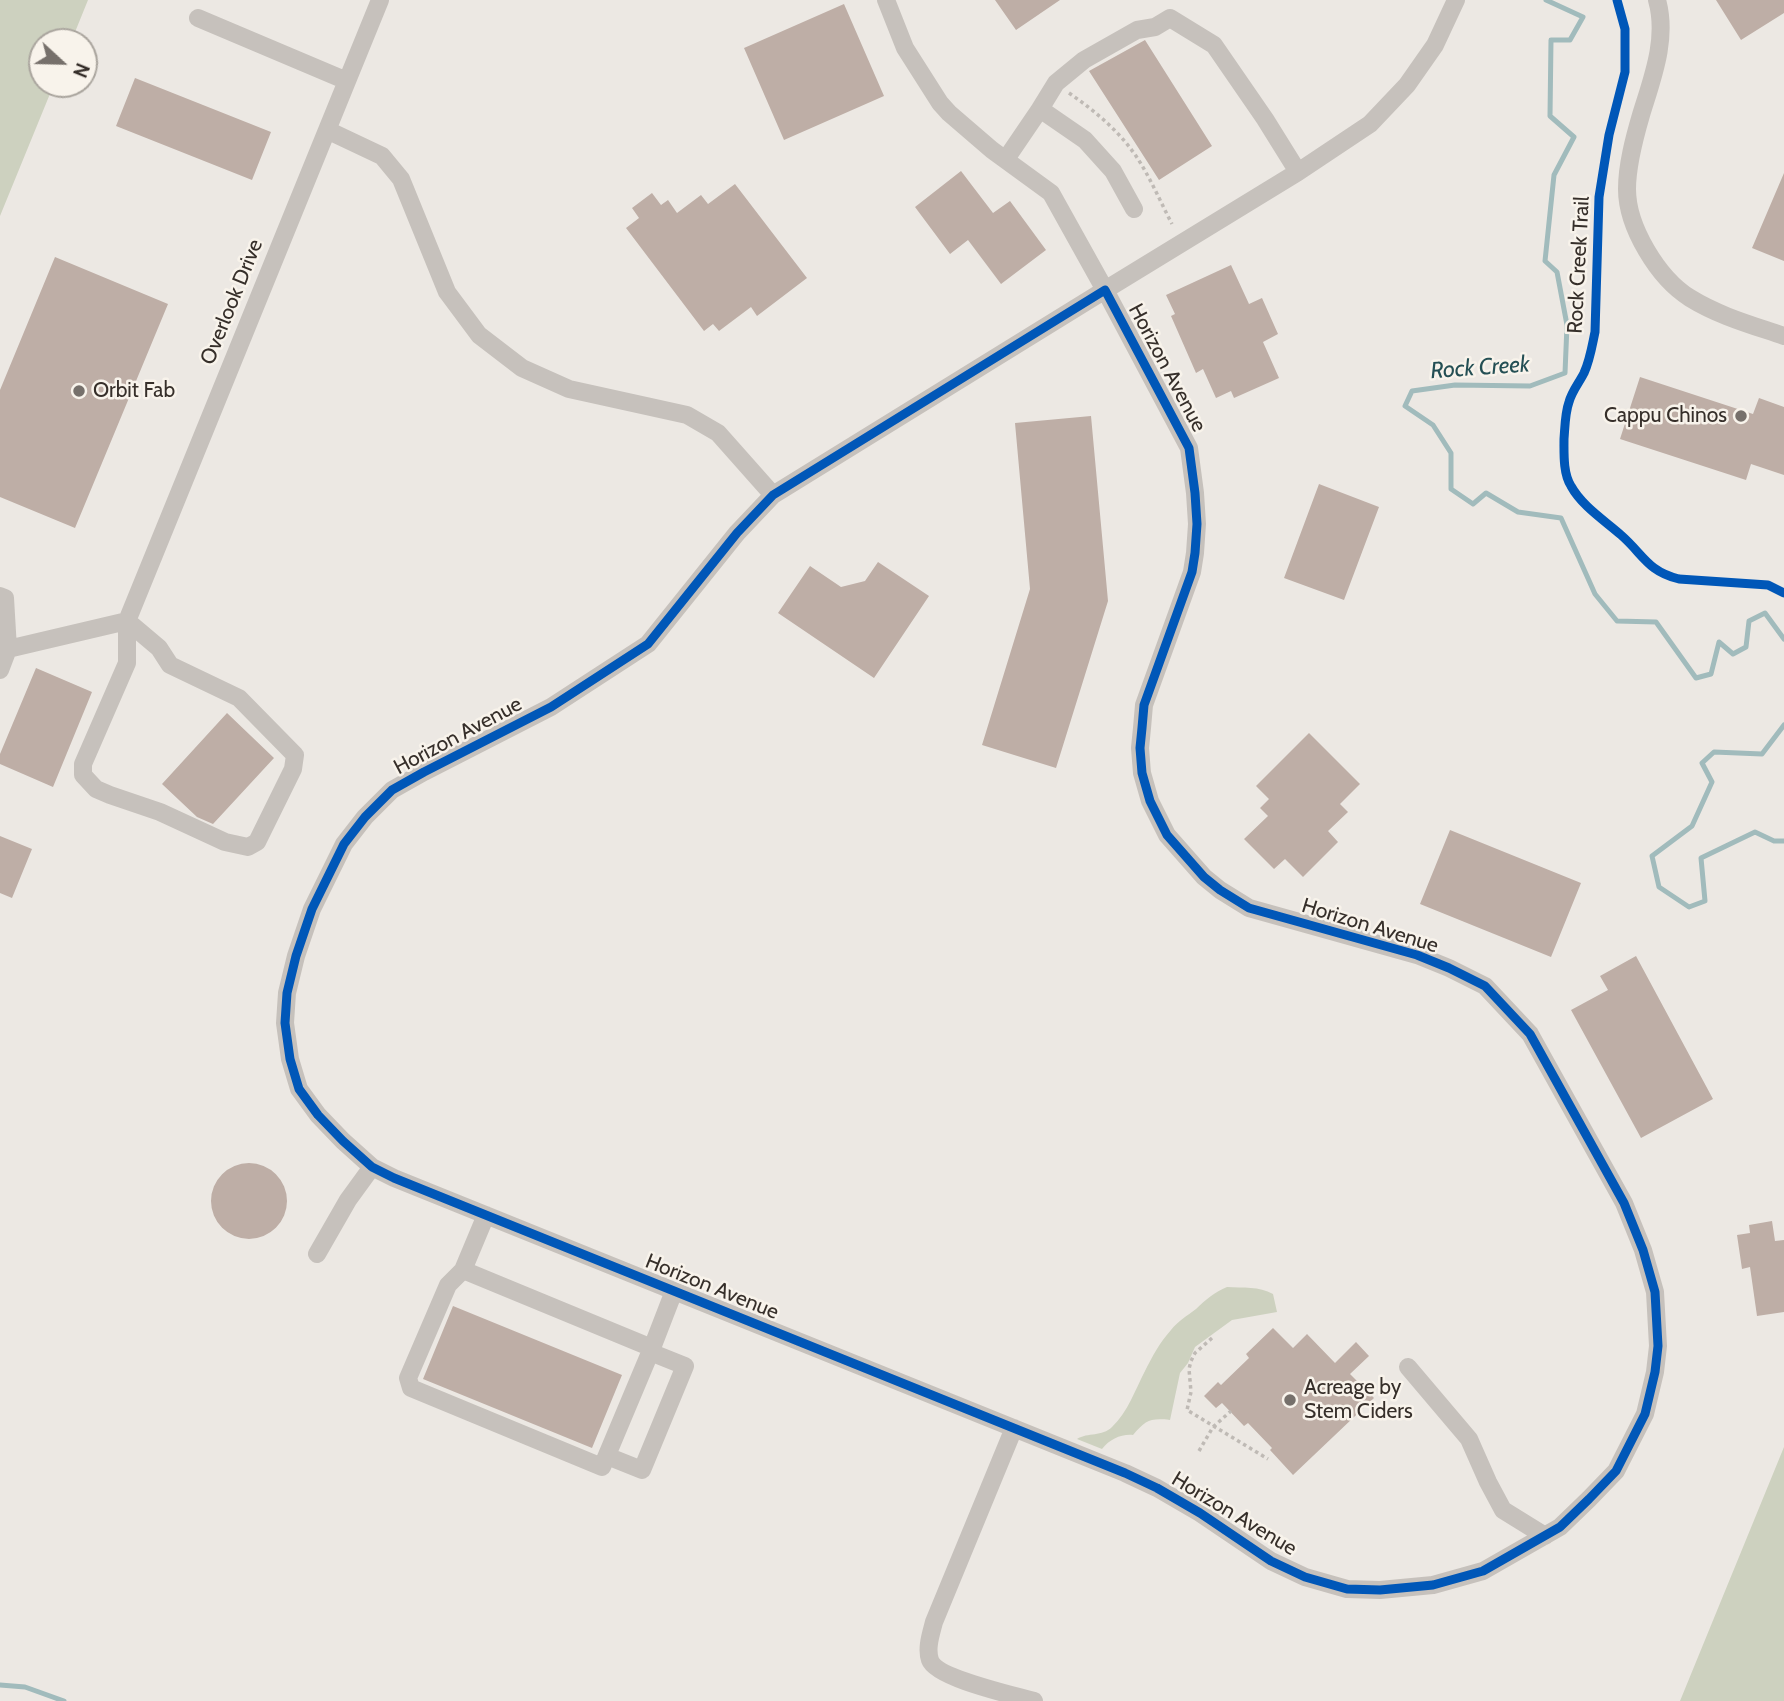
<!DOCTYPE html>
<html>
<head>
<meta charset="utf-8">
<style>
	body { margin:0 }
	#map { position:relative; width:1784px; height:1701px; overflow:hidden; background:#ece8e3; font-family:Cabin,sans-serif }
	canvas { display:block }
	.north { position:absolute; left:28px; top:28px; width:70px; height:70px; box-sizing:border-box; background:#f8f3eb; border:2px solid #aaa59e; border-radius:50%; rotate:112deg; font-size:19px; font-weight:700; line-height:28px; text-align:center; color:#362f2a }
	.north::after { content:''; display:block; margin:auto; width:24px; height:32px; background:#76706b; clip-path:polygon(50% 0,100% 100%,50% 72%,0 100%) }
</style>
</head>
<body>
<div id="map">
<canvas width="1784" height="1701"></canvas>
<div class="north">N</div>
</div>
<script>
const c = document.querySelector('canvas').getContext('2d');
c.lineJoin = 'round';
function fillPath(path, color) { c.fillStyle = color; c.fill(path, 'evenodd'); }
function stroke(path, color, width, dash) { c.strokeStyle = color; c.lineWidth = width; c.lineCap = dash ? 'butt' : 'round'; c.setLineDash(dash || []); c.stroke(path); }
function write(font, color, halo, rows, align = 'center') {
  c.font = font + ' Cabin,sans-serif'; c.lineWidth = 5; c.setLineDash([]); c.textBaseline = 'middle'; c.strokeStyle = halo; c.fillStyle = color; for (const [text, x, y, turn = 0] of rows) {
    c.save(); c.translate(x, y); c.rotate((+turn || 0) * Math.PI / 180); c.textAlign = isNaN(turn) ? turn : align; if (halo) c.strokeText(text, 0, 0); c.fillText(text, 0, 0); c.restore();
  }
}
fillPath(new Path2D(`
	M0,0h88l-17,42h-29v42h12l-54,132z
	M1227,1287c16,1 32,-1 46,7l4,18 -45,8 -37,27 -7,16 -8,10 -10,47c-20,-2 -24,0 -37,15 -12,-1 -23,4 -31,14l-25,-10c11,-7 25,-2 35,-12 16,-15 23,-37 33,-56 7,-14 15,-29 26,-41 7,-9 16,-14 25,-21 9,-9 19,-17 31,-22z
	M1784,1447v254h-104z`), '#cdd1bf');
stroke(new Path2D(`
	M1546,0l37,17 -13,23h-19l-1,76 24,21 -20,38 -9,86 12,11 10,53 -2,48 -35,13 -75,-1 -43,6 -7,15 28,19 18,28v36l22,15 13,-11 32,19 43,6 34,76 22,27 39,1 40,56 15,-4 8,-32 14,12 13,-7 3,-26 16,-8 19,26
	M1784,725l-22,29 -48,-2 -12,11 10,19 -20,44 -40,30 7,31 30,20 16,-6 -4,-43 54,-26 19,9h10
	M0,1685l25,2 39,14`), '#a1bbbc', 5);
fillPath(new Path2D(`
	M995,0h65l-44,30z
	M1716,0h68v13l-43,27z
	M844,4l40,92 -100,44 -40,-92z
	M1145,40l67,106 -53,34 -70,-109z
	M135,78l136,54 -19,48 -136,-54z
	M961,171l32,42 17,-12 36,49 -45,34 -33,-44 -18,14 -35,-47z
	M1784,173v88l-32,-13z
	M735,184l72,94 -50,38 -6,-9 -32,24 -6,-7 -9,7 -78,-103 13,-10 -7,-10 20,-15 9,12 7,-5 9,13 24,-18 7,9z
	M55,257l113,47 -93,224 -75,-31v-107z
	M1231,265l18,39 13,-6 16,36 -15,8 16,36 -45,20 -3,-7 -15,7 -13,-29 -7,4 -25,-57 4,-2 -9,-19z
	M1640,377l113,37 6,-16 25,9v68l-33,-11 -5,16 -126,-41z
	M1091,416l17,185 -52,167 -74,-23 48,-156 -15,-166z
	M1319,484l60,23 -35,93 -60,-22z
	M878,562l51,34 -55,82 -96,-65 32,-47 31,21 24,-6z
	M36,668l56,24 -39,95 -53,-23v-10z
	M227,713l47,45 -61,66 -16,-7 -35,-33z
	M1309,733l51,51 -20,20 8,8 -20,19 10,11 -35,35 -18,-18 -11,10 -30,-30 24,-23 -8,-8 9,-9 -13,-13z
	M1450,830l131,53 -30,74 -131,-53z
	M0,836l32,13 -20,49 -12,-5z
	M1636,956l77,143 -72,39 -70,-128 37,-20 -8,-14z
	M211 1201a38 38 0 1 1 76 0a38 38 0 1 1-76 0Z
	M1772,1221l3,20 9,-1v72l-27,4 -7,-49 -8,2 -5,-34 13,-2 -1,-8z
	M453,1306l169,69 -30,73 -169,-69z
	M1273,1328l20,20 14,-14 28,29 21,-21 13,14 -19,18 24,24 -81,77 -23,-25 2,-2 -24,-25 -4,3 -22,-23 -6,5 -12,-12 14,-14 3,3 28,-27 -3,-4z`), '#beaea6');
stroke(new Path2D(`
	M1069,93c26,18 49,37 67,63 14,21 24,45 36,68
	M1212,1338l-17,15 -4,8 -2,8 2,23 -4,18 81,49
	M1199,1451l14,-24 18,-16`), '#bfbab5', 3.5, [3.5, 3.5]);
stroke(new Path2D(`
	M886,0l19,48 35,55 9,10 43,37 59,43 54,97 193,-118 72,-48 37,-39 28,-40 21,-45
	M1657,0c11,39 -5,79 -16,115 -7,24 -14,50 -14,74 0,38 31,89 63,109 29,18 62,27 94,38
	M198,18l149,63
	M1040,109l16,-26 28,-23 53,-30 18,-3 15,-9 44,27 51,74 33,53
	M327,130l55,26 19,23 46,113 32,43 43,33 47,21 118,26 31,18 55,62
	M1006,159l34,-50 45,31 28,31 21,38
	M1105,290l84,158 6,45 2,31 -2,29 -3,19 -48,133 -2,23 -2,20 2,25 8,28 17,34 37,42 16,13 29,18 168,47 32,13 36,18 45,48 94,169 19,47 12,42 3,54 -3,26 -10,42 -29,57 -27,28 -29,28 -77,44 -50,14 -53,5 -33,-1 -42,-12 -34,-16 -71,-48 -43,-25 -32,-15 -731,-295 -22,-11 -29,-26 -25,-26 -19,-26 -9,-30 -5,-36 2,-30 9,-37 16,-47 32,-65 21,-27 27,-27 32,-18 127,-65 97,-63 89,-111 36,-38z
	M0,596l5,2 3,51 -8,21
	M127,621l32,27 11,17 69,33 56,57 -2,14 -36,73 -9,5 -23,-5 -65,-30 -50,-17 -14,-6 -13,-14v-11l44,-101v-42l253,-621
	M8,649l119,-28
	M486,1215l-23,55 189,78 22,-57
	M317,1254l31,-54 24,-33
	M463,1270l-15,15 -40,93 3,10 191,79 50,-119
	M1408,1367l61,72 19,43 15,28 42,26
	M1014,1428l-80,194c-3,12 -8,26 -4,38 6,18 83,35 104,41
	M607,1456l35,14 43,-104 -35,-14`), '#c6c1bc', 18);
stroke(new Path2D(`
	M1617,0l8,29v43l-16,63 -10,62 -4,135c-3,14 -5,28 -11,41 -5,10 -12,18 -15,29 -4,11 -4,24 -5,37 0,15 -1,34 7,47 11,20 33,34 50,49 22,19 26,36 58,44l89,6 16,8
	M1105,290l84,158 6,45 2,31 -2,29 -3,19 -48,133 -2,23 -2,20 2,25 8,28 17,34 37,42 16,13 29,18 168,47 32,13 36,18 45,48 94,169 19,47 12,42 3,54 -3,26 -10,42 -29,57 -27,28 -29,28 -77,44 -50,14 -53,5 -33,-1 -42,-12 -34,-16 -71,-48 -43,-25 -32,-15 -731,-295 -22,-11 -29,-26 -25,-26 -19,-26 -9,-30 -5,-36 2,-30 9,-37 16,-47 32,-65 21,-27 27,-27 32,-18 127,-65 97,-63 89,-111 36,-38z`), '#0057b8', 9);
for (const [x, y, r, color] of [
	[79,391,7,"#76706b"],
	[1741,416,7,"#76706b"],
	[1290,1400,7,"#76706b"]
]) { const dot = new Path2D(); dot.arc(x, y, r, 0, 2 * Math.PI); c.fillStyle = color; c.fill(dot); stroke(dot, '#f8f3eb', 2.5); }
write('21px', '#362f2a', '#f8f3eb', [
	["Rock Creek Trail",1579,265,-87],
	["Overlook Drive",232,302,-68],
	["Horizon Avenue",1167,368,62],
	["Horizon Avenue",458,736,-28],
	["Horizon Avenue",1370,926,17],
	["Horizon Avenue",712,1287,22],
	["Horizon Avenue",1234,1514,31]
]);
write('21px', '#362f2a', '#f8f3eb', [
	["Orbit Fab",93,391],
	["Cappu Chinos",1727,416,"right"],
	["Acreage by",1304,1388],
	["Stem Ciders",1304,1412]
], 'left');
write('italic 23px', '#244f54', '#f8f3eb', [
	["Rock Creek",1480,368,-4]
]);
</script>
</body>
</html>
